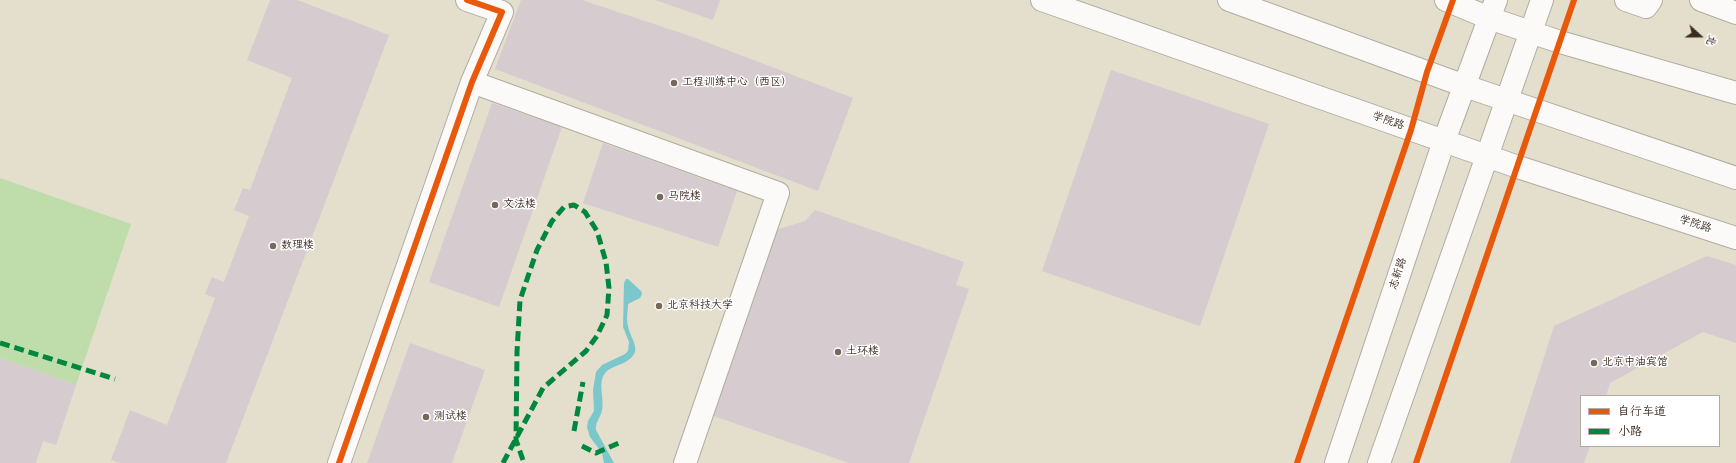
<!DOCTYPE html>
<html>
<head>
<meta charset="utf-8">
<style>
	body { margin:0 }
	#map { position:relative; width:1736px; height:463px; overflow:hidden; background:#e4decd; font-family:Kalam,"LXGW WenKai TC",sans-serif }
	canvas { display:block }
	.legend { position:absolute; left:1580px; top:395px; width:140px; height:52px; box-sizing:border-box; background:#fff; border:1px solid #b1aaa5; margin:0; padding:5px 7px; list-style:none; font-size:12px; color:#3b2a1e }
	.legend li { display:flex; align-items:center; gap:8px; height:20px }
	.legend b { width:20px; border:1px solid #b1aaa5 }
	.north { position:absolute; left:1680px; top:16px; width:40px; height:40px; -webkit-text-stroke:3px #fff; paint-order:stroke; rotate:111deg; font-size:11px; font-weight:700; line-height:16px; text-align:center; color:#3b2a1e }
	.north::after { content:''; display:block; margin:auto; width:14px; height:18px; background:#3b2a1e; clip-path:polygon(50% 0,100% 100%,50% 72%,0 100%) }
</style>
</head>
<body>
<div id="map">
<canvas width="1736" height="463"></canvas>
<ul class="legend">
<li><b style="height:5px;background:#e8590c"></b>自行车道</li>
<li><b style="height:5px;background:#00873e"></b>小路</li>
</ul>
<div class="north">北</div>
</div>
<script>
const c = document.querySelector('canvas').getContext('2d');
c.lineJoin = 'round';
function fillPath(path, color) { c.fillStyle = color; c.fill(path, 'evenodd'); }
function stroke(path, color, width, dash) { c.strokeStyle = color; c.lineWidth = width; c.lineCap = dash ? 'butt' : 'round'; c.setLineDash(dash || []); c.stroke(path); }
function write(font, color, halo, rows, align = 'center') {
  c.font = font + ' Kalam,"LXGW WenKai TC",sans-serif'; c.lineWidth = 3; c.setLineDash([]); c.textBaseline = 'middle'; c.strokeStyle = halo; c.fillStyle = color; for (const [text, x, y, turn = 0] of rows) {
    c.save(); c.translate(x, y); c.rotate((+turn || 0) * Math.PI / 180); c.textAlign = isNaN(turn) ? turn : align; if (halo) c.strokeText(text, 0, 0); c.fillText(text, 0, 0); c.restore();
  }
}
fillPath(new Path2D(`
	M0,178l131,46 -55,161 -76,-27z`), '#bfddab');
fillPath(new Path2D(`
	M626,279h2l13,12 1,3 -2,4 -12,6c0,7 -2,15 0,22 1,8 9,18 7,26 -5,12 -19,12 -28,19 -11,10 -2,27 -5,39 -1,7 -7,12 -6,20l18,33h-10l-2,-10 -12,-16 -3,-10 1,-6 6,-10 -1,-21 3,-18 6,-7 23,-11 3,-3 1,-9 -6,-15 1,-44z`), '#7cc7cb');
fillPath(new Path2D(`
	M270,0h27l92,35 -163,428h-106l-9,-3 19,-50 37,15 48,-127 -10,-4 7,-17 12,5 25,-66 -15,-6 9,-22 7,2 42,-112 -45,-18z
	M521,0h61l111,37 160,61 -35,93 -323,-122z
	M655,0h65l-7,20z
	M1111,70l158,54 -69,202 -158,-55z
	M492,103l70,24 -63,180 -70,-25z
	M603,143l134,48 -19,56 -135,-44z
	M815,210l149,52 -8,23 13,4 -60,174h-60l-141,-49 64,-183 33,-10z
	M1707,256l29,9v78l-33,-11 -93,51 -4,13h-25v50h9l-6,17h-74l44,-137z
	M410,343l75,27 -33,93h-85z
	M0,358l76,27 -20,60 -13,-4 -7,22h-36z`), '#d6cbce');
const minor = new Path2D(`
	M1042,0l476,167 218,71
	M1626,0l20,7 5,-7
	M1701,0l35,13
	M472,82l306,111 -93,270
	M339,463l133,-381 30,-70 -35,-12`);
const major = new Path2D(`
	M1229,0l236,86 271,92
	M1446,0l43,18 71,24 176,51
	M1336,463l108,-322 52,-141
	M1379,463l163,-463`);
stroke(minor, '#b1aca0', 24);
stroke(major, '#b1aca0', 24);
stroke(minor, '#fbfaf8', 22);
stroke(major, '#fbfaf8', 22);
stroke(new Path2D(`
	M0,343l115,36
	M574,431l9,-49
	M582,446l14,7 25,-11
	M503,463l40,-75 43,-37 11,-15 10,-21 2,-27 -3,-26 -9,-31 -12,-19 -11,-7 -10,2 -12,14 -15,29 -17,50 -3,52 -1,88 8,23`), '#00873e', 5, [10, 5]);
stroke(new Path2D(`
	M339,463l133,-381 30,-70 -35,-12
	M1297,463l114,-333 16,-58 26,-72
	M1416,463l158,-463`), '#e8590c', 6);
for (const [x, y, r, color] of [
	[674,83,4,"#76695b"],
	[660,197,4,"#76695b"],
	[495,205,4,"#76695b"],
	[273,246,4,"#76695b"],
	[659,306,4,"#76695b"],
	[838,352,4,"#76695b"],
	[1594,363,4,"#76695b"],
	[426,417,4,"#76695b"]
]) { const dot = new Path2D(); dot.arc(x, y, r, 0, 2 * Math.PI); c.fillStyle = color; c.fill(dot); stroke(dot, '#fff', 1.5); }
write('11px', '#3b2a1e', '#fff', [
	["工程训练中心（西区）",682,83],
	["马院楼",668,197],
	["文法楼",503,205],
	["数理楼",281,246],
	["北京科技大学",667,306],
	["土环楼",846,352],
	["北京中油宾馆",1602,363],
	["测试楼",434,417]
], 'left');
write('11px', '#3b2a1e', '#fff', [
	["学院路",1388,122,19],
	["学院路",1695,225,18],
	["志新路",1399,274,-72]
]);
</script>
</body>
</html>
